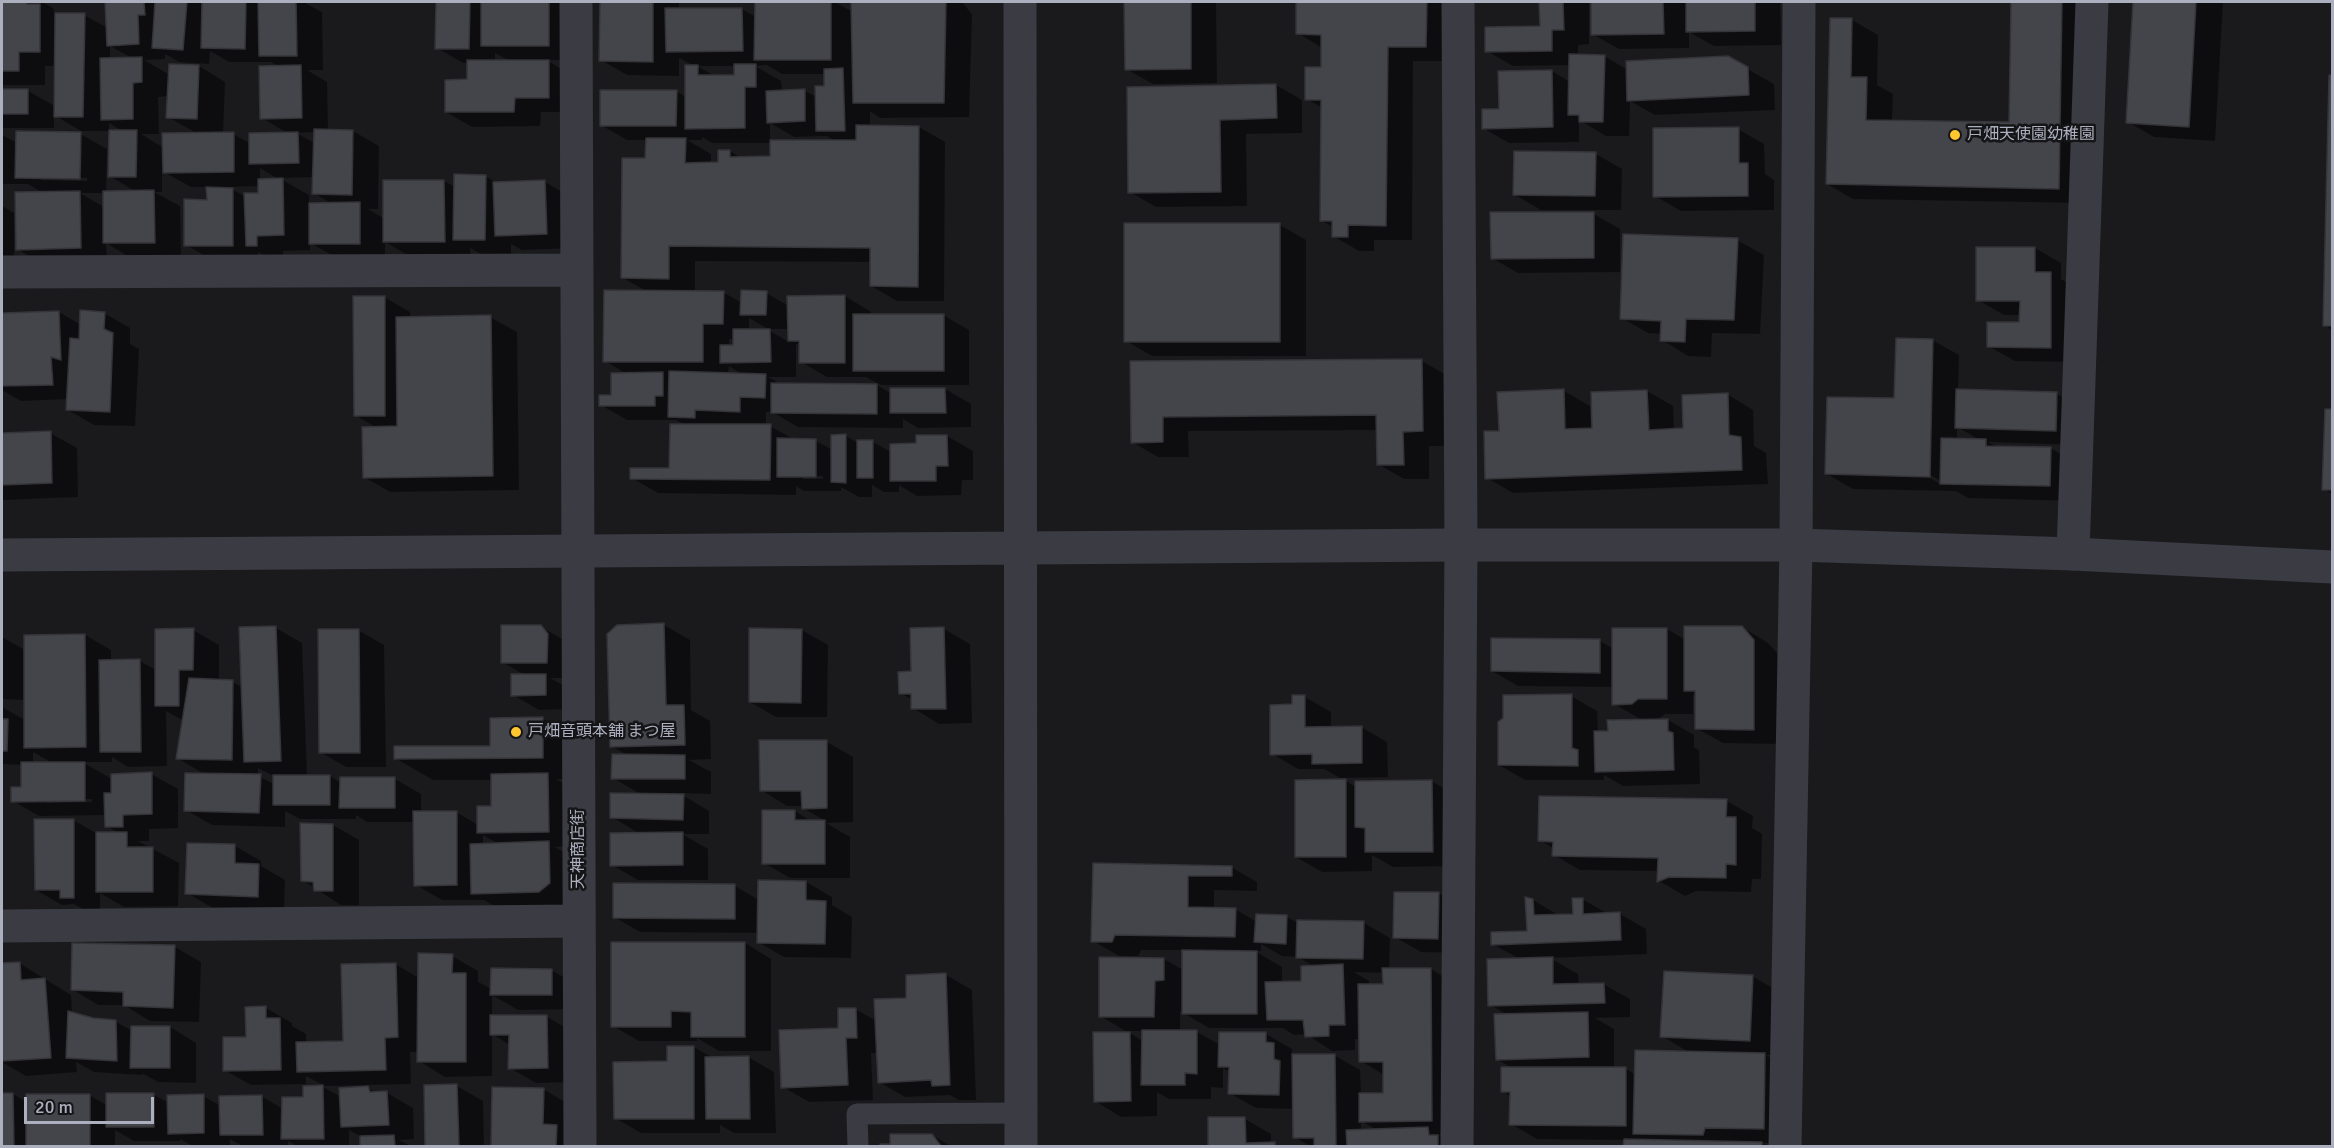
<!DOCTYPE html>
<html>
<head>
<meta charset="utf-8">
<style>
	body { margin:0 }
	#map { position:relative; width:2334px; height:1148px; overflow:hidden; background:#1a1a1d; font-family:Signika,sans-serif }
	canvas { display:block }
	.frame { position:absolute; inset:0; border:3px solid #acb0be; pointer-events:none }
	.scale { position:absolute; left:24px; top:1097px; width:130px; height:27px; box-sizing:border-box; border:3px solid #acb0be; border-top:0; padding-left:8px; font-size:18px; line-height:21px; white-space:nowrap; color:#acb0be; -webkit-text-stroke:4px #151518; paint-order:stroke }
</style>
</head>
<body>
<div id="map">
<canvas width="2334" height="1148"></canvas>
<div class="frame"></div>
<div class="scale">20 m</div>
</div>
<script>
const c = document.querySelector('canvas').getContext('2d');
c.lineJoin = 'round';
function fillPath(path, color) { c.fillStyle = color; c.fill(path, 'evenodd'); }
function stroke(path, color, width, dash) { c.strokeStyle = color; c.lineWidth = width; c.lineCap = dash ? 'butt' : 'round'; c.setLineDash(dash || []); c.stroke(path); }
function write(font, color, halo, rows, align = 'center') {
  c.font = font + ' Signika,"Noto Sans JP",sans-serif'; c.lineWidth = 5; c.setLineDash([]); c.textBaseline = 'middle'; c.strokeStyle = halo; c.fillStyle = color; for (const [text, x, y, turn = 0] of rows) {
    c.save(); c.translate(x, y); c.rotate((+turn || 0) * Math.PI / 180); c.textAlign = isNaN(turn) ? turn : align; if (halo) c.strokeText(text, 0, 0); c.fillText(text, 0, 0); c.restore();
  }
}
fillPath(new Path2D(`
	M2,2h40l11,6 2,6 29,1 24,13 -2,-26h197l19,10 1,58h-16l20,12 1,48 25,1 26,15 -1,63h-10l17,10v-38h59l11,6 30,-11 12,7 48,-1 26,15 2,51 -51,2 -11,-6v11l-30,-1 -11,-6 1,8 -60,1 -26,-15v16h-48l-27,-15v7l-27,1v9l-10,1 -15,-9v9l-46,-1 -26,-15 22,-44v-14h-17l-29,-16v21h-8l26,14 1,51 -50,1 -25,-15 1,20 -64,1 -26,-15 26,-56 -15,-9h-26v-49l15,8 63,-9 27,15 -1,43h30l-26,-16 14,-44 -15,-9v8h-28l-27,-16v13h-52v-38l26,1 27,15 1,-40h-11v19h-43zM110,46l22,12 -22,1zM210,51l19,11h42l9,5 -18,51 27,16 -39,9 -17,-9h-10l2,-52 -26,-16 -29,-1v10l-26,-15 21,-1v-5l14,8 30,2zM169,96l-1,21 30,17 -34,14 -23,-14h18l-1,-37zM315,132v11l-19,-10zM260,168l20,12 -20,1zM41,177l46,1v3l-46,-1zM314,177v16l18,11h-23v-9l-30,-17zM260,186v9l-14,2 -18,-10zM80,193h24v14z
	M438,2h137v58h-28l27,17 1,35h-34l-1,14 -68,1 -26,-15 23,-31v-18h-6l-26,-15zM495,53l15,8h-15z
	M601,2h78v8l63,-1 14,8v-15h79l18,10v-10h109l10,12 -3,103 -89,1 -10,-7v16h49l26,15 -1,159h-47l-26,-15v-24l-176,-1v31h28l19,11 24,-10 23,13 56,-10 26,16v3h72l26,15v55h-88l-15,-8h-39l-26,-15v-16l-5,-2v33h-28l13,7 96,1 15,9 53,-5 26,15v23l-53,1 -15,-9v9l-105,-1 -26,-15h-6v14h4l25,14 21,1 17,9 13,-14 12,7 15,-1 18,10 56,-16 26,15v29h-11l-1,15 -44,1 -18,-11v7h-15l-12,-7v12h-13l-18,-10v4h-37l-8,-5v9l-138,-2 -26,-15 39,-9 14,-44 -9,-5h-49l-26,-15 12,-8 14,-23 -22,-13 43,-69 -25,-14 24,-118v-20h-20l-26,-15 75,-34 10,6 8,-31 -15,-8v18l-52,-1 -26,-15zM767,65l15,9h44v13l-9,10 -12,-6h-23l-1,-10 -26,-15zM697,66h38v10h-20zM770,123l24,14 33,-1 10,6 -67,-1zM702,137l10,6h60v15h-31l-11,-7 -11,13h-8v-10l-24,-14h15zM749,318l19,11h21v13l-19,-11h-21zM729,339h5v7h-5zM729,366l14,9 -15,-1zM803,476h20v3h-20z
	M1126,2h87l3,1 1,80 -64,1 -27,-15z
	M1298,2h155l-1,59h-39l-1,179h-38v11h-15l-26,-15v-9l-12,-7 2,-112 -17,-9 16,-30v-21l-24,-15z
	M1541,2h48v42l-11,1v11h26l24,14 100,-12 46,26 1,26 -120,5 -25,-14 -1,35h-23l-27,-16v22l-70,1 -26,-15 18,-18 51,-39 18,11 1,-17 -58,1 -26,-15 54,-23z
	M1592,2h188l1,43 -67,1 -25,-14v16l-70,1 -27,-15z
	M2013,2h75l-4,201 -231,-4 -26,-15 25,-164 26,15 -1,50 16,9 -1,28 118,2z
	M2135,2h88l-8,139 -61,-4 -26,-15z
	M2331,76h1v254l-8,-5z
	M1276,85l26,15v33l-56,1 1,72 -91,1 -26,-15 -1,-103z
	M1738,129l26,15 1,30 9,6v30l-93,1 -26,-15z
	M1596,154l26,15 -1,41h-80l-26,-15z
	M2,206l12,7v50h-12z
	M1492,213l102,1 26,15v43l-102,1 -26,-15z
	M1280,225l26,15v116h-154l-26,-15z
	M1737,240l27,15 -4,79 -48,-1 -1,24 -23,-1 -26,-16v-6l-14,-1 -26,-15z
	M2035,248l26,15v16l16,10v73l-62,-1 -27,-15 33,-22v-9h-17l-26,-15z
	M384,297l26,15v6l80,-1 27,15 2,158 -129,2 -26,-15 13,-49 -22,-13z
	M59,312l22,13 23,-12 26,15v16l9,5 -4,77 -41,-1 -26,-15v-11l-47,2 -19,-11v-75z
	M1932,340l27,15 -1,35 99,4 26,15 -2,36 -93,-3 9,5 53,1 26,15 -1,38 -107,-3 -12,-7 -103,-2 -26,-15 69,-75zM1957,427l23,13h-23zM1925,472l17,10v3l-19,-11z
	M1422,361l26,15v70h-19v33h-25l-26,-15v-34l-190,1 1,26h-31l-26,-15 -1,-79z
	M1564,391l26,15 1,24 56,-39 26,15 1,24h10l43,-36 26,16 1,36 12,7 2,31 -255,9 -26,-15 14,-46z
	M2326,410l6,1v83l-8,-5z
	M50,433l27,15 1,49 -76,3v-66z
	M664,625l26,15 1,70 19,11 1,38 -22,1 22,12v22l-32,-1 30,18v23h-27l26,15v31h-70l-26,-15 28,-31 -28,-17 30,-22 -29,-17 16,-22 -18,-10z
	M540,626l27,16 6,36h-23l22,12v19l-33,1 -26,-15 12,-20 -23,-13z
	M1742,627l26,16 12,13v88l-57,-1 -27,-15 1,-31 -4,-3v20h-28l-9,7 12,-1 26,15v12l5,3 1,34 -77,2 -19,-11v5h-79l-26,-15 72,-69 26,15 1,21h11l35,-11 -30,-17v-17l-96,-1 -26,-15 1,-31 107,1 14,8 53,-20 19,11z
	M276,628l26,15 5,133h23l11,7 54,-4 26,15v19l35,-1 22,13 15,-18v-27h-60l-38,-22 96,-11 52,-28 38,22 -1,38h-24l18,10v57l-19,1 19,11 -9,48 -66,3 -15,-9h-42l-26,-15 -1,-63h-48l-11,-7v4h-56l-15,-8v16l-73,-2 -26,-15 20,-35 -29,-17 7,-37 -18,-10 1,55 -39,1 -16,-10v5h-30l30,17 39,-5 27,15v39l-29,1v12h-11l41,22 -1,43 -54,1 -24,-14v19h-12l-14,-8 -12,1 -26,-15 37,-70 23,13 25,1 -15,-8v-11l-67,1 -26,-15 9,-13v-23l-20,-1v-57l23,13v-20l-23,-1v-62l23,13 60,-15 26,15v11h29l16,9 37,-40 26,15v36l14,1 10,6zM33,752l21,12h-21zM258,768l16,8v8l-16,-8zM92,799v3l-46,1v-3zM483,835l7,4 10,6h-17z
	M944,629l26,15 2,79 -33,1 -26,-16v-8l-13,-7z
	M358,630l26,15 2,122h-40l-26,-15z
	M751,630h51l26,15 -1,72h-51l-26,-15z
	M1305,697l26,15v16l30,-1 26,15 1,35 -48,1 -16,-9h-26l-26,-15 21,-48z
	M761,742h66l26,15v65l-27,1 24,14v41h-60l-26,-15 31,-52 17,11h15l-24,-14v-2h-16l-26,-16z
	M1346,781l10,6 75,-6 27,15 1,70 -66,1 -21,-12v16l-50,1 -26,-15z
	M1727,801l26,15 -1,12 10,6 -1,45h-9l-1,13 -55,-1 -11,5 -26,-15v-10l-79,-1 -26,-15v-6l-14,-9z
	M333,825l26,15v65h-18l-39,-25z
	M235,846l26,15v5l24,14 -1,31 -71,-3 -26,-15z
	M1094,865l137,2 26,15v9l-43,-1v19h21l22,13 1,-7 29,2 11,6h66l26,15 -1,32 42,-1 26,16 1,150h-19l16,11h-145l-16,-9v-28l-38,-1 -27,-15 1,-21 -7,-4v20l-12,-1v12h-42l-12,-7v24l-36,1 -26,-16 34,-68 -29,-17 64,-57 19,11v-20h-42l-3,6h-19l-26,-15zM1261,944l21,12 16,1 17,10 -12,15 -21,1v-16l-27,-16h6zM1354,972l30,1v13h-15v-5zM1180,1011l29,17h74l11,7 12,-1 26,17 23,-1v-11h5l1,22 23,14v19h-23l-1,-24 -26,-15h-42v-6l-26,-15 -46,11 -23,-13h-17zM1126,1031h17v10zM1361,1121l16,9 -16,1z
	M806,882l26,15v8l20,12 -1,41 -67,-1 -26,-15v-9l-118,-1 -26,-15 121,-31 24,14z
	M1438,893l26,15v45l-43,-1 -26,-15z
	M1582,899l26,15h12l26,15 1,25 -97,4 28,16 1,11 24,-1 27,15v18l-35,1 19,11v40h12l10,6 54,-22 -28,-17 90,-60 26,15 -2,64h-10l25,14 -2,74h-28l7,3h-143v-6l-88,-1 -26,-15v-27l-9,-6 12,-22 -17,-10 11,-44 -18,-10 30,-46 -28,-15 36,-12 5,-32 27,16 14,-1z
	M745,943l26,16v92h-52l-22,-13v3h-58l-26,-15z
	M175,947l26,15 -2,60 -49,-1 -26,-16h-26l-26,-16z
	M452,956l26,15v11l14,7 59,-19 27,15v24l-60,1 -26,-15v22h55l26,15v50l-37,1 -26,-15v-23l-18,-11v42l-47,1 -26,-16v-9h-9l1,32 -86,2 -19,-10v8l-55,1 -27,-15 42,-62 26,15v3l14,8v9h39l50,-79 24,14z
	M19,963l52,32 1,19 21,5 23,3 17,9 37,-4 26,16v40l-38,-1 -16,-9 1,2 -49,-3 -18,-10 1,10 -51,4 -24,-14v22v-119z
	M946,975l26,15 4,110h-17l-9,-5 -45,2 -26,-15 -1,-29h-7l2,47 -64,2 -26,-15 57,-58 15,-20 22,12z
	M694,1047l19,11 35,-1 26,15 2,61h-42l-14,-8v8h-79l-26,-15 53,-56z
	M363,1085l14,8h10l26,15 1,31 -15,1 12,6h-49v-9l-13,-7v16h-52l-9,-5v5h-46l-12,-7v7h-37l-13,-7v2h-46l-19,-11v16h-113v-51l11,-1 15,9 61,-8 19,11 46,-11 15,8 34,-7 18,10 40,-10 22,13 40,-22 18,10 22,-9z
	M425,1086h32l26,15 1,45h-57z
	M493,1089h50l27,16 13,41h-91z
	M1209,1119h36l26,15v10l8,2h-70z
	M932,1135l19,11h-69h10z`), '#0007');
const building = new Path2D(`
	M2,2h25v2h13v48h-21v19h-17z
	M105,2h39l1,13h-7l1,29 -32,2z
	M155,2h32l-4,48 -31,-2z
	M202,2h44l-1,47 -44,-1z
	M258,2h38l1,54h-38z
	M436,2h34l-1,47h-34z
	M481,2h68v44h-68z
	M600,2h53v60l-54,-1z
	M755,2h76v58h-77z
	M851,2h95l-2,101h-91z
	M1124,2h67v67l-66,1z
	M1296,2h131l-1,45h-38l-2,179 -38,-1v12h-16v-16h-12l1,-121h-16v-33h16v-32l-25,-1z
	M1539,2h24l1,28h-12v21l-67,1v-25l55,-1z
	M1591,2h72l1,32 -73,1z
	M1686,2h69v29l-69,1z
	M2011,2h51l-3,187 -233,-5 4,-166h22l-1,59h16l-1,43 143,2z
	M2133,2h63l-7,125 -63,-4z
	M665,8h77l1,43 -77,1z
	M55,13h30l-2,104h-29z
	M1569,54l36,1 -2,67h-24v-7h-11z
	M1728,56l20,11 1,28 -122,6 -1,-40z
	M142,57v25l-9,1v36l-32,1 -1,-62z
	M467,60h82v38h-34l-1,14h-69v-32l22,-1z
	M169,64l30,1 -2,54 -31,-1z
	M734,64h22v23h-11v41l-60,1v-64h13v10h36z
	M301,65l1,53 -42,1 -1,-53z
	M843,68l2,63h-29l-1,-45h9v-17z
	M1552,70l1,57 -71,2v-20h17l-1,-38z
	M2329,75h3v251h-9z
	M1276,84l1,34 -57,2 1,72 -93,1 -1,-106z
	M2,89h26v25h-26z
	M805,89v32l-38,2 -1,-32z
	M600,90h77l-1,36h-76z
	M856,125l63,1 -1,161 -48,-1v-38l-201,-2v33l-48,-1 1,-120h23l1,-20h40l-1,25 33,-1v-12h12v7l40,-1v-16h86z
	M1739,127v36h9v33l-95,1v-69z
	M314,129l39,1 -1,65 -40,-1z
	M109,130h28l-1,47h-28z
	M16,131l65,1 -1,47 -65,-1z
	M234,132v40l-71,1 -1,-40z
	M298,132l1,31 -50,1v-31z
	M1514,151l82,1 -1,44 -82,-1z
	M454,174l32,1 -1,65h-32z
	M283,178l1,57 -27,1v10h-11l-2,-53h14v-14z
	M383,180h61l1,62h-62z
	M545,180l2,54 -52,2 -2,-54z
	M206,187l27,1v58h-49v-47l23,1z
	M154,190l1,53h-52v-52z
	M80,191l1,57 -65,2 -1,-58z
	M360,202v42h-51v-41z
	M1490,212h104v46l-103,1z
	M1124,223h156v119h-156z
	M1623,234l115,4 -4,82 -48,-1 -1,23 -25,-1 1,-20 -41,-2z
	M1976,247h59v25h16v76l-64,-1v-25h32l1,-21h-44z
	M604,290l120,1 -1,33h-20v38h-100z
	M741,290l26,1 -1,24h-26z
	M845,295v68h-46v-22h-11l-1,-45z
	M353,296h32v120h-31z
	M80,310l25,2 -1,17 9,4 -3,79 -44,-2 4,-72 9,1z
	M59,311l2,49 -10,-3 2,28 -51,1v-73z
	M853,314h91v57h-91z
	M491,315l2,161 -130,2 -1,-51 35,-1 -1,-109z
	M733,329h37l1,33 -51,1v-18h13z
	M1896,338l37,1 -3,138 -105,-3 2,-77 67,1z
	M1422,359l1,72 -20,1 1,33h-27l-1,-50 -213,2v25l-32,1 -1,-82z
	M669,371l97,3 -1,24 -25,-1v15l-45,-2v8l-27,-1z
	M663,372v24h-8v10h-56v-11h12v-22z
	M771,383l106,1v30l-106,-1z
	M890,388h55l1,25h-56z
	M1564,389l1,40 27,-1 -1,-36 56,-2 2,40 34,-2 -1,-33 46,-2 1,42 12,2 1,33 -257,9 -1,-48h15l-2,-39z
	M1956,389l101,3 -1,39 -101,-3z
	M2325,409h7v81h-10z
	M670,424h101l-1,56 -140,-1v-11h39z
	M51,431l1,52 -50,2v-52z
	M846,434v49l-15,-1v-47z
	M916,435h31l1,31h-12v15h-46v-37l26,-1z
	M777,438l39,1v38h-39z
	M1941,438l45,1v7l65,1 -1,39 -110,-2z
	M857,440h16v38h-16z
	M664,623l2,82h18l1,40 -75,2 -3,-113 10,-9z
	M501,625h40l7,9 -1,29h-46z
	M276,626l5,135 -37,1 -5,-135z
	M1684,626h58l12,14v90l-59,-1v-38h-11z
	M944,627l2,82h-35v-15h-12l-1,-22 13,-1 -1,-43z
	M194,628l-1,42h-14v36h-24v-77z
	M749,628l53,1 -1,74 -52,-1z
	M1612,628h55v71h-29l-6,5 -20,1z
	M318,629h41l1,124h-41z
	M85,634l1,113 -62,1v-113z
	M1491,638l109,1v34l-109,-2z
	M140,659l1,93h-41l-1,-92z
	M511,674h35v21l-35,1z
	M189,678l44,2 -1,80 -56,-1z
	M1572,694v54l6,2v16l-80,-1v-43l5,-4v-23z
	M1292,695h13v32l57,-1v37l-50,1v-10l-42,1v-50l22,-1z
	M543,717v41l-149,1v-13h96v-28z
	M2,719h6l-1,32h-5z
	M1668,719v12l5,2 1,37 -79,2 -1,-41h14l-1,-11z
	M759,740h68v68l-25,1 -1,-18h-41z
	M612,754l73,1v24h-74z
	M21,762h64v39l-74,1v-15h10z
	M152,772v42l-29,1v12h-18l-1,-34h7v-19z
	M185,773l76,1 -2,39 -75,-2z
	M548,773l1,59 -72,1v-27h14v-32z
	M273,775h57v30h-57z
	M340,777h55v31h-56z
	M1346,779v78h-51v-77z
	M1432,780l1,72h-68v-24l-10,-1v-46z
	M610,793l74,1 -1,26 -73,-2z
	M1539,796l188,3 -1,18h10v48l-10,-1v14l-57,-1 -12,5 1,-24 -106,-2 1,-14 -15,-1z
	M762,810h33v10h30v44h-63z
	M413,811h44v74l-43,1z
	M34,819h40v79h-14v-8h-25z
	M300,823l33,1v67h-19l-1,-9 -12,-1z
	M96,832h31v15h26v45h-57z
	M683,832v33l-73,1v-33z
	M549,841l1,42 -11,9 -68,2 -1,-50z
	M187,843l48,1v19l24,1 -1,33 -73,-3z
	M1093,863l139,3v10h-44v31l48,1 -1,29 -120,-2 -3,7h-21z
	M758,880l48,1v19l20,1 -1,43 -68,-1z
	M613,883l122,1v35l-122,-1z
	M1394,892h45l-1,47 -45,-1z
	M1525,897l8,2 1,16 39,-1 -1,-16h11v16l37,-2 1,28 -130,5v-13l36,-1z
	M1256,914l31,1 -1,29 -32,-2z
	M1297,920l67,1 -1,38 -67,-1z
	M611,942h134v95h-54v-25l-20,-1v16h-60z
	M72,943l103,2 -2,63 -50,-2v-14l-52,-2z
	M1182,950l75,1v63h-75z
	M418,953l35,1 -1,19h14v89h-49z
	M1099,957l65,1v22l-9,1 -1,36h-55z
	M1553,957v27l51,-1 1,20 -117,3 -1,-47z
	M20,962l1,18 24,-2 6,80 -49,3v-98z
	M396,963l2,74 -13,1 1,32 -89,2 -1,-30 47,-1 -2,-77z
	M1343,964l2,61h-16v11l-24,1 -2,-17h-36l-2,-38 36,-1v-15z
	M491,968l61,1v26h-62z
	M1382,968h49l1,153 -73,1v-29h24v-31h-24l-1,-78h25z
	M1664,971l89,4 -3,66 -90,-4z
	M946,973l4,112 -18,1 -1,-6 -53,3 -4,-84 32,-1v-23z
	M266,1006v12h14l1,52 -58,1v-34h23l-1,-30z
	M838,1008h18l1,30h-11l2,47 -67,3 -2,-58 59,-2z
	M68,1011l25,7 23,2 1,41 -51,-3z
	M1588,1012l1,45 -93,3 -2,-46z
	M490,1015h57l1,53 -40,1 1,-34h-19z
	M131,1026h39v42h-40z
	M1142,1030h55v44l-12,-1v12h-44z
	M1093,1032h37l1,69 -37,1z
	M1219,1032h47v10l8,1v16l6,2 -1,34 -51,-1 1,-27h-11z
	M667,1046h27v73h-80l-1,-57 54,-1z
	M1635,1050l130,3 -1,76 -59,-1 -2,7 -70,-1z
	M1292,1054h43l1,92h-22v-8h-21z
	M749,1056l1,63h-44l-1,-62z
	M1501,1067h125v59l-117,-1 1,-33h-9z
	M457,1084l2,62h-34l-1,-61z
	M323,1085l1,54h-43l1,-42h21v-11z
	M368,1086l2,6 17,-1 2,34 -48,2 -2,-39z
	M492,1087l52,1 -1,36 14,1 -1,21h-65z
	M2,1093h11l1,53h-12z
	M106,1093h48v34h-48z
	M26,1094h64v52h-64z
	M204,1094v39l-36,1 -1,-39z
	M262,1095l1,40h-43l-1,-39z
	M1208,1117h37l1,26 29,-1v4h-67z
	M1428,1127l1,8h9v11h-91l-1,-16z
	M890,1134h42l9,12h-61v-2h10z
	M394,1135l1,11h21h-56v-10z
	M1624,1139l138,3v4h-139z`);
fillPath(building, '#44454a');
stroke(building, '#343439', 1.5);
stroke(new Path2D(`
	M858,1146l-1,-32 164,-1`), '#3b3c43', 21);
stroke(new Path2D(`
	M576,2l4,1144
	M2,272l575,-2
	M2073,554l19,-552
	M2,926l577,-5
	M1457,1146l4,-601 -3,-543
	M1785,1146l11,-601 3,-543`), '#3b3c43', 33);
stroke(new Path2D(`
	M1020,2l1,1144
	M2,555l1459,-10h335l277,9 259,13`), '#3b3c43', 33);
for (const [x, y, r, color] of [
	[1955,135,6,"#ffc630"],
	[516,732,6,"#ffc630"]
]) { const dot = new Path2D(); dot.arc(x, y, r, 0, 2 * Math.PI); c.fillStyle = color; c.fill(dot); stroke(dot, '#151518', 2); }
write('16px', '#acb0be', '#151518', [
	["戸畑天使園幼稚園",1967,135],
	["戸畑音頭本舗 まつ屋",528,732]
], 'left');
write('16px', '#acb0be', '#151518', [
	["天神商店街",579,849,-90]
]);
</script>
</body>
</html>
